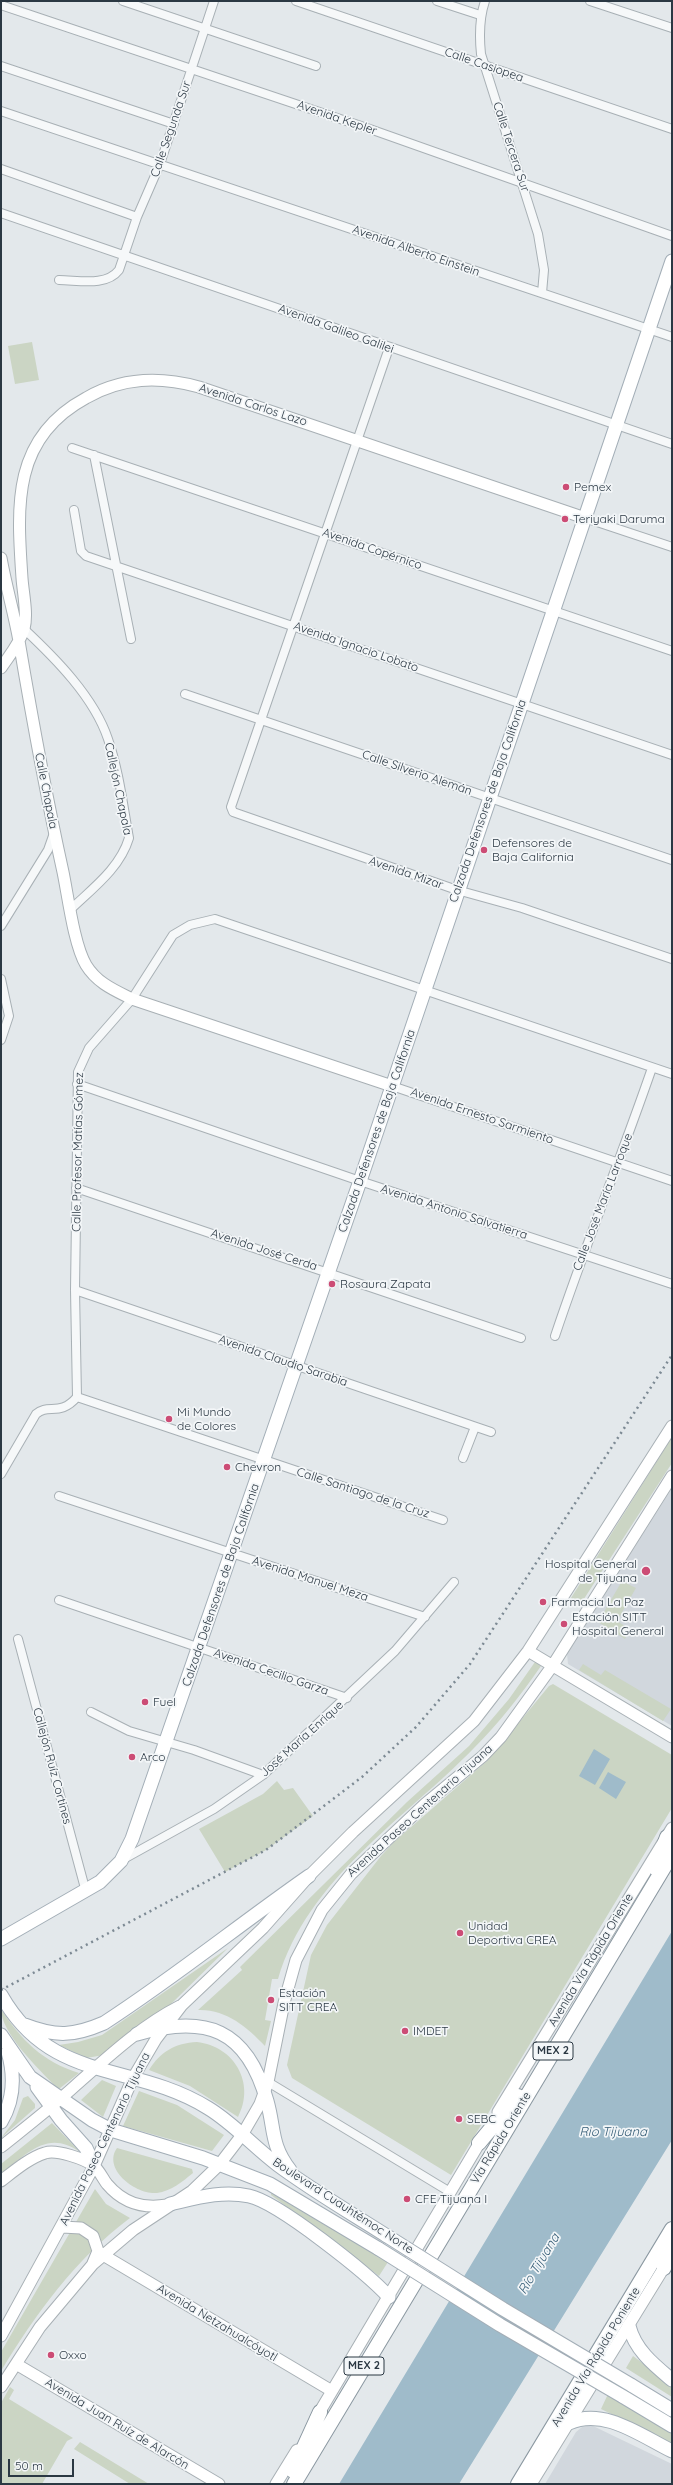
<!DOCTYPE html>
<html>
<head>
<meta charset="utf-8">
<style>
	body { margin:0 }
	#map { position:relative; width:673px; height:2485px; overflow:hidden; background:#e3e8eb; font-family:Quicksand,sans-serif }
	canvas { display:block }
	.frame { position:absolute; inset:0; border:2px solid #2b3843; pointer-events:none }
	.scale { position:absolute; left:8px; top:2459px; width:66px; height:18px; box-sizing:border-box; border:2px solid #2b3843; border-top:0; padding-left:5px; font-size:12px; line-height:14px; white-space:nowrap; color:#2b3843; -webkit-text-stroke:3px #f3f6f8; paint-order:stroke }
</style>
</head>
<body>
<div id="map">
<canvas width="673" height="2485"></canvas>
<div class="frame"></div>
<div class="scale">50 m</div>
</div>
<script>
const c = document.querySelector('canvas').getContext('2d');
c.lineJoin = 'round';
function fillPath(path, color) { c.fillStyle = color; c.fill(path, 'evenodd'); }
function stroke(path, color, width, dash) { c.strokeStyle = color; c.lineWidth = width; c.lineCap = dash ? 'butt' : 'round'; c.setLineDash(dash || []); c.stroke(path); }
function write(font, color, halo, rows, align = 'center') {
  c.font = font + ' Quicksand,sans-serif'; c.lineWidth = 3.5; c.setLineDash([]); c.textBaseline = 'middle'; c.strokeStyle = halo; c.fillStyle = color; for (const [text, x, y, turn = 0] of rows) {
    c.save(); c.translate(x, y); c.rotate((+turn || 0) * Math.PI / 180); c.textAlign = isNaN(turn) ? turn : align; if (halo) c.strokeText(text, 0, 0); c.fillText(text, 0, 0); c.restore();
  }
}
fillPath(new Path2D(`
	M672,1488v238l-104,-62 -1,-10z
	M591,2425l81,39v20h-127l31,-52 6,-5z`), '#d1d7dd');
fillPath(new Path2D(`
	M32,342l7,38 -24,4 -7,-38z
	M672,1437v26l-92,142 -9,-7z
	M622,1581l14,7 -19,33 13,8 -5,10 -27,-17z
	M535,1662l6,4c-20,29 -42,57 -67,82 -70,72 -166,130 -196,231h-6l-7,41 6,1 -6,25c-18,-19 -39,-37 -67,-36l44,-40 -2,-3 167,-165 62,-56 40,-47z
	M583,1664l18,11 4,-5 66,39 -8,12 -84,-51z
	M553,1684l119,71v53l-221,367 -159,-97 -5,-13 24,-110 16,-30 54,-69 14,-15 93,-81 61,-74z
	M277,1781l7,9 9,-2 20,28 -47,34 -41,22 -26,-43 64,-35z
	M228,1948l-57,56 -67,51 -18,3 -27,-13 19,-3 24,-7z
	M1,2009c20,31 42,53 78,64l-20,16 -5,-4c-16,-17 -53,-52 -53,-76z
	M197,2042c37,4 59,41 41,75l-48,-31 -41,-16c11,-18 26,-27 48,-28z
	M102,2080l14,6 -13,31 -22,-17z
	M139,2091l38,14 47,30 -12,16 -89,-25z
	M28,2096l7,8v4l-34,30 14,-18 8,-22z
	M52,2123l28,29c-33,-23 -52,2 -79,21v-9z
	M117,2148l75,21 1,4c-11,9 -22,18 -36,20 -21,2 -55,-24 -40,-45z
	M95,2189l11,15 24,14c-54,40 -95,97 -129,153v-19z
	M271,2193l117,69 -9,14 -108,-81z
	M633,2356l39,29v12l-46,-29z
	M10,2387l4,3 -5,9 64,39 -6,3 -25,43h-41v-81z
	M608,2394l64,38v11l-71,-34z
	M80,2442l69,42h-19l-56,-35z`), '#cbd5c4');
fillPath(new Path2D(`
	M594,1749l16,10 -15,26 -16,-9z
	M608,1772l18,10 -10,17 -17,-11z
	M672,1931v209l-213,344h-120z`), '#9fbbca');
const street = new Path2D(`
	M123,1l193,65
	M296,1l376,128
	M437,1l43,14
	M485,1c-6,18 -6,34 -4,53l57,180 6,36 -2,23
	M590,1l82,27
	M1,5l366,123 305,108
	M1,66l173,58
	M1,111l671,226
	M1,169l136,48
	M1,213l671,231
	M59,280c19,0 47,7 60,-10l18,-53 23,-53 54,-163
	M389,348l-158,459 2,5 224,78 65,18 150,51
	M72,448l600,203
	M94,455l37,184
	M74,510l7,41 5,5 586,199
	M585,518l87,29
	M24,629c31,29 70,68 84,110 11,32 15,66 21,99 -9,30 -36,50 -58,71
	M185,694l487,166
	M1,926l47,-76 6,-17
	M1,979l8,37 -8,24
	M77,1084l283,97 312,103
	M392,1086l280,95
	M76,1188l445,150
	M75,1290l416,142
	M555,1336c30,-90 66,-178 97,-268
	M77,1397l-2,-107 3,-218 11,-24 43,-49 41,-64 17,-10 25,-6 457,155
	M77,1397l366,123
	M463,1458l12,-31
	M1,1474l35,-60c12,-11 24,3 41,-17
	M59,1496l366,121
	M59,1600l288,98
	M18,1639l68,253
	M91,1712l38,19 65,19 69,25
	M122,1860l92,-51 49,-34 132,-124 59,-69
	M268,2082l182,110`);
const secondary = new Path2D(`
	M1,558c5,28 13,55 18,83 13,77 27,154 44,231 5,24 11,73 23,93 11,18 28,25 46,34l260,87
	M1,668c8,-12 19,-25 23,-39 4,-15 -1,-36 -2,-51 -5,-73 -10,-140 64,-180 36,-21 73,-22 113,-11l386,131
	M528,1651l144,86
	M498,2112l174,-284
	M1,2147c25,-20 51,-40 75,-62 33,-29 65,-59 104,-79
	M1,2181c13,-10 28,-23 44,-28 11,-4 40,6 49,13 5,4 9,13 13,18 16,19 35,25 60,21
	M62,2227l19,1 12,8 5,15 -5,12
	M103,2255l229,136
	M1,2336l93,-170 39,-88 23,-39 26,-34 81,-77 46,-52 44,-44 121,-111 54,-70 144,-225
	M16,2364l203,120
	M1,2387l39,-60 53,-63 40,-34 59,-39 27,-26 23,-30 18,-31 8,-22 16,-79 12,-43 26,-50 29,-36 74,-70 58,-48 18,-19 52,-72 119,-189
	M316,2418l167,-281
	M276,2484l21,-34
	M531,2484l137,-223`);
const primary = new Path2D(`
	M1,1939l99,-57 21,-21 11,-22 228,-658 312,-920
	M1,1995c51,90 131,66 207,113 25,15 46,39 70,57 35,26 73,48 109,71
	M25,2025c31,12 49,11 79,-2 71,-46 136,-99 205,-147
	M137,2034c69,-20 110,-5 130,67 8,28 3,43 23,69
	M1,2035l29,42 62,43 19,10 92,28 67,26 109,65
	M37,2087l24,33 25,28 8,18
	M1,2122c13,-22 14,-46 7,-70
	M170,2204c26,-6 52,-14 79,-8 29,6 118,77 140,101
	M629,2326c6,24 25,39 43,54
	M631,2385l41,25
	M622,2396l50,30
	M569,2423c35,-16 72,13 103,28`);
const highway = new Path2D(`
	M656,1869l11,-32
	M479,2143l39,-47
	M664,2268l8,-20
	M293,2471l27,-59
	M294,2484l378,-630
	M518,2484l154,-255`);
stroke(street, '#a8b0b5', 10);
stroke(secondary, '#a8b0b5', 13);
stroke(primary, '#a3aeb7', 15);
stroke(highway, '#8b98a1', 16);
stroke(street, '#f6f8f9', 8);
stroke(secondary, '#fff', 11);
stroke(primary, '#fff', 13);
stroke(highway, '#fff', 14);
stroke(new Path2D(`
	M1,1990l265,-140 96,-73 54,-50 54,-63 202,-309`), '#7d8a94', 2.5, [2, 4]);
const primaryBridge = new Path2D(`
	M387,2236l116,73 128,76
	M379,2249l121,76 122,71`);
stroke(primaryBridge, '#a3aeb7', 15, []);
stroke(primaryBridge, '#fff', 13);
for (const [x, y, r, color] of [
	[566,487,4,"#cc4c75"],
	[565,519,4,"#cc4c75"],
	[484,850,4,"#cc4c75"],
	[332,1284,4,"#cc4c75"],
	[169,1419,4,"#cc4c75"],
	[227,1467,4,"#cc4c75"],
	[646,1571,5,"#cc4c75"],
	[543,1602,4,"#cc4c75"],
	[564,1624,4,"#cc4c75"],
	[145,1702,4,"#cc4c75"],
	[132,1757,4,"#cc4c75"],
	[460,1933,4,"#cc4c75"],
	[271,2000,4,"#cc4c75"],
	[405,2031,4,"#cc4c75"],
	[459,2119,4,"#cc4c75"],
	[407,2199,4,"#cc4c75"],
	[51,2355,4,"#cc4c75"]
]) { const dot = new Path2D(); dot.arc(x, y, r, 0, 2 * Math.PI); c.fillStyle = color; c.fill(dot); stroke(dot, '#f3f6f8', 1.5); }
for (const [x, y, w] of [
	[553,2051,40],
	[364,2366,40]
]) { const box = new Path2D(); box.roundRect(x - w / 2, y - 9, w, 18, 3); c.fillStyle = '#f3f6f8'; c.fill(box); stroke(box, '#2b3843', 1); }
write('bold 11px', '#2b3843', null, [
	["MEX 2",553,2051],
	["MEX 2",364,2366]
]);
write('12px', '#2b3843', '#f3f6f8', [
	["Calle Casiopea",484,65,19],
	["Avenida Kepler",337,118,19],
	["Calle Segunda Sur",171,129,-71],
	["Calle Tercera Sur",511,147,72],
	["Avenida Alberto Einstein",416,251,19],
	["Avenida Galileo Galilei",336,329,20],
	["Avenida Carlos Lazo",253,405,18],
	["Avenida Copérnico",372,549,19],
	["Avenida Ignacio Lobato",356,647,19],
	["Calle Silverio Alemán",417,773,19],
	["Callejón Chapala",118,789,78],
	["Calle Chapala",46,791,79],
	["Calzada Defensores de Baja California",488,801,-71],
	["Avenida Mizar",406,873,19],
	["Avenida Ernesto Sarmiento",482,1116,19],
	["Calzada Defensores de Baja California",377,1131,-71],
	["Calle Profesor Matías Gómez",78,1152,-89],
	["Calle José María Larroque",603,1202,-69],
	["Avenida Antonio Salvatierra",454,1212,18],
	["Avenida José Cerda",264,1250,18],
	["Avenida Claudio Sarabia",283,1361,19],
	["Calle Santiago de la Cruz",363,1493,18],
	["Avenida Manuel Meza",310,1579,18],
	["Calzada Defensores de Baja California",221,1585,-71],
	["Avenida Cecilio Garza",271,1672,19],
	["José María Enrique",302,1739,-42],
	["Callejón Ruíz Cortines",52,1766,75],
	["Avenida Paseo Centenario Tijuana",420,1811,-42],
	["Avenida Vía Rápida Oriente",591,1960,-59],
	["Vía Rápida Oriente",501,2138,-59],
	["Avenida Paseo Centenario Tijuana",105,2139,-64],
	["Boulevard Cuauhtémoc Norte",343,2206,33],
	["Avenida Netzahualcóyotl",217,2323,31],
	["Avenida Vía Rápida Poniente",596,2357,-59],
	["Avenida Juan Ruíz de Alarcón",117,2424,31]
]);
write('12px', '#2b3843', '#f3f6f8', [
	["Pemex",574,487],
	["Teriyaki Daruma",573,519],
	["Defensores de",492,843],
	["Baja California",492,857],
	["Rosaura Zapata",340,1284],
	["Mi Mundo",177,1412],
	["de Colores",177,1426],
	["Chevron",235,1467],
	["Hospital General",637,1564,"right"],
	["de Tijuana",637,1578,"right"],
	["Farmacia La Paz",551,1602],
	["Estación SITT",572,1617],
	["Hospital General",572,1631],
	["Fuel",153,1702],
	["Arco",140,1757],
	["Unidad",468,1926],
	["Deportiva CREA",468,1940],
	["Estación",279,1993],
	["SITT CREA",279,2007],
	["IMDET",413,2031],
	["SEBC",467,2119],
	["CFE Tijuana I",415,2199],
	["Oxxo",59,2355]
], 'left');
write('italic 13px', '#365e77', '#f3f6f8', [
	["Rio Tijuana",613,2132],
	["Río Tijuana",539,2264,-59]
]);
</script>
</body>
</html>
